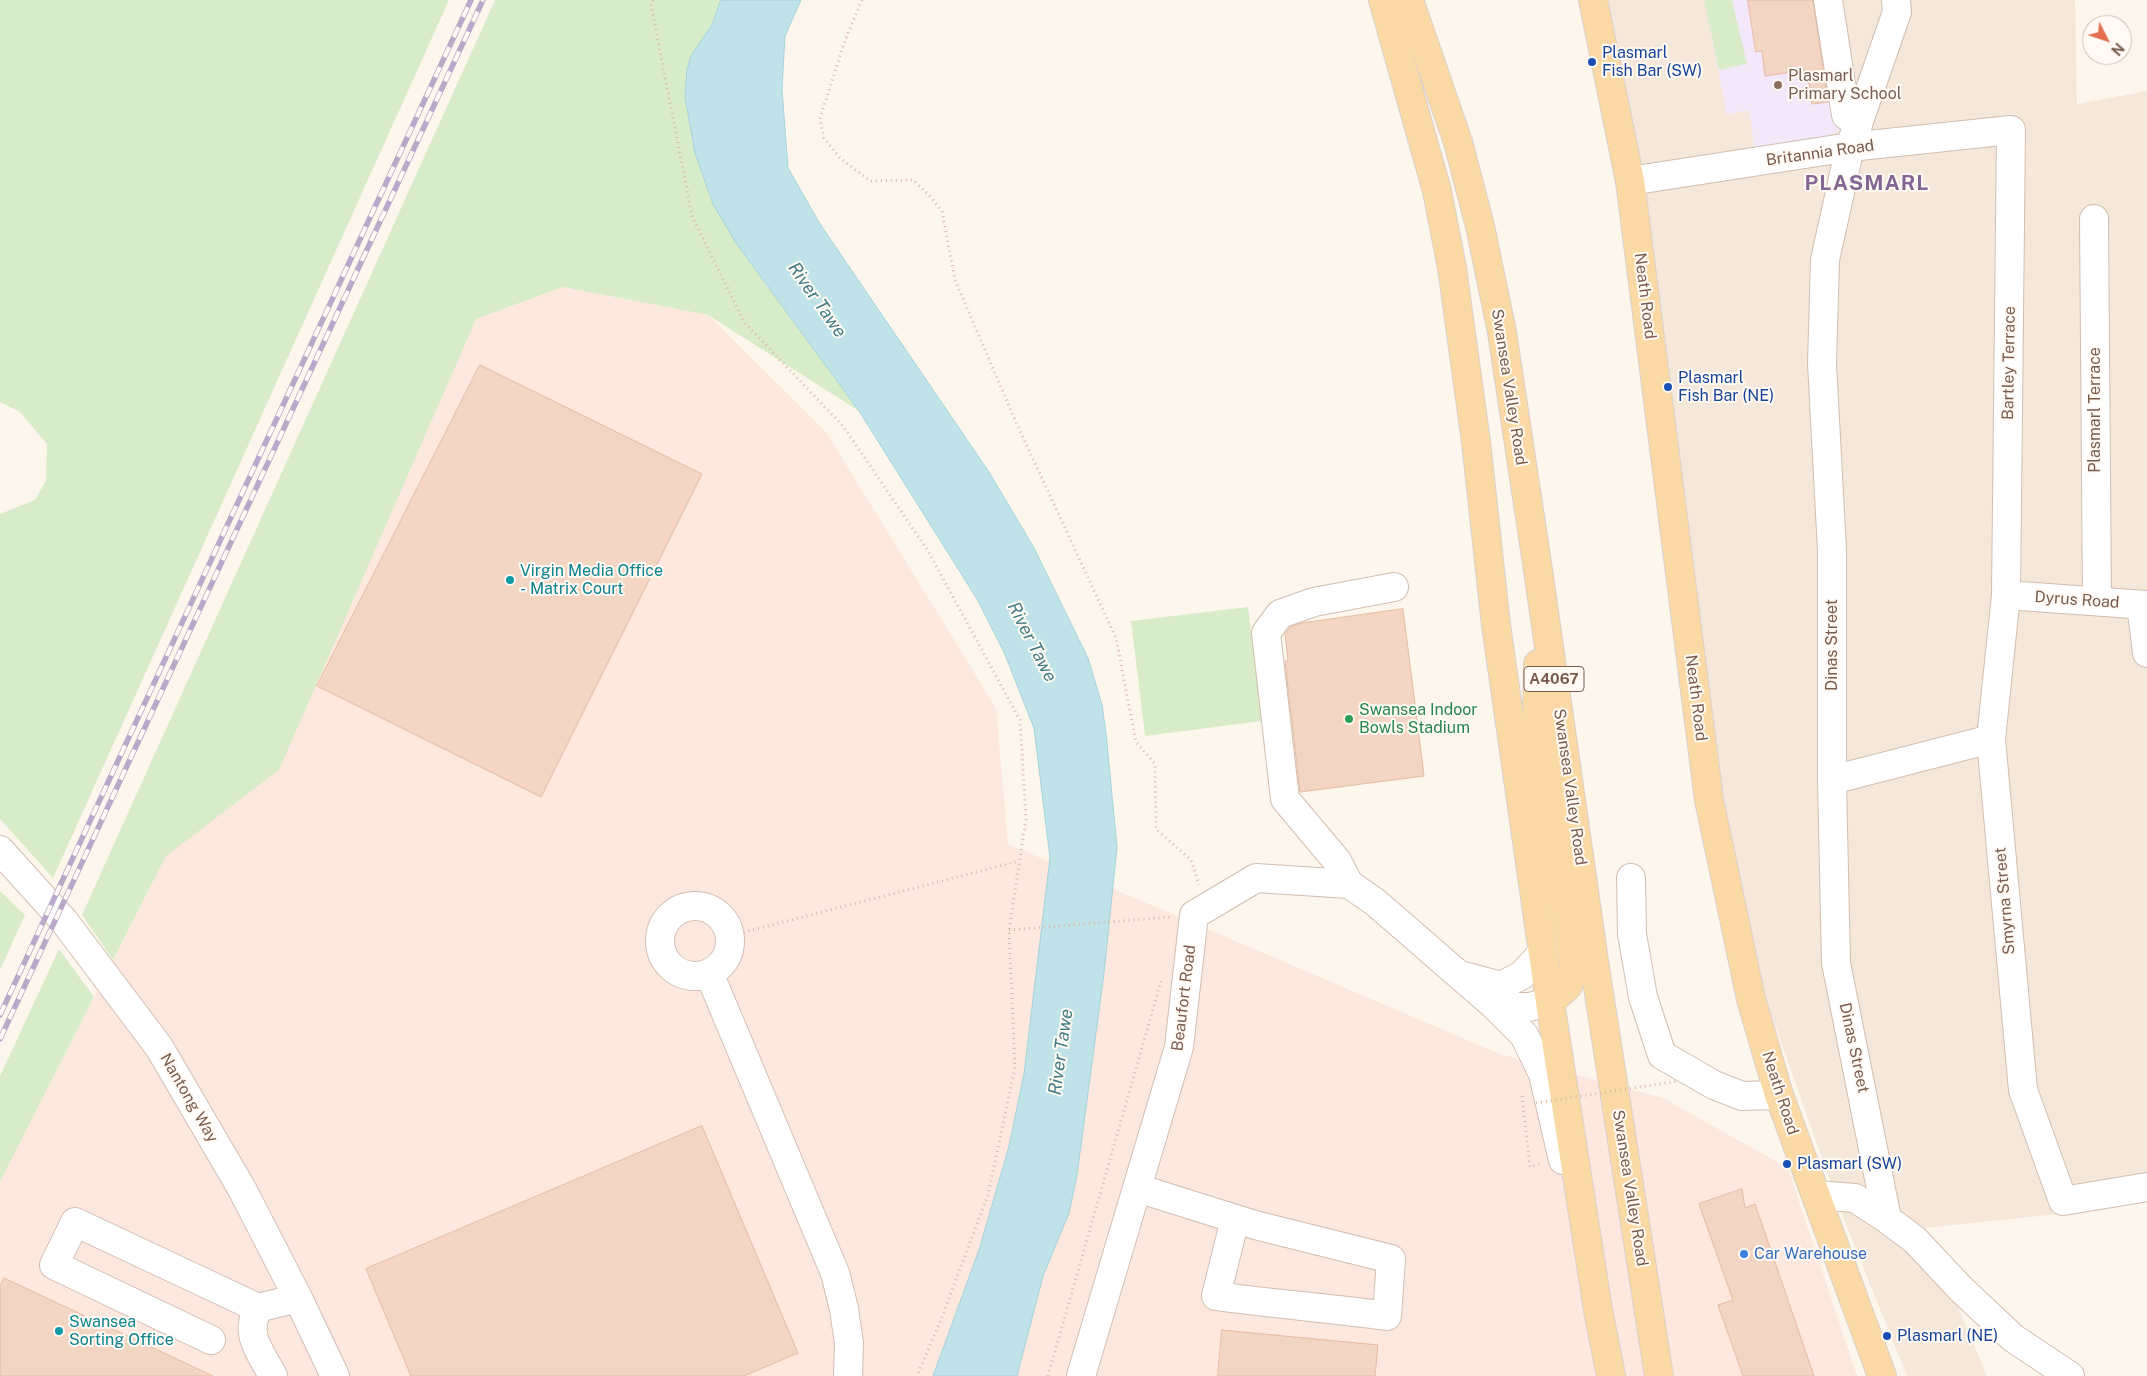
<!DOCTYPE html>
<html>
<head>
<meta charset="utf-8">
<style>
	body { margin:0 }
	#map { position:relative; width:2147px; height:1376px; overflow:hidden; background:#fdf6ec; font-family:"Public Sans",sans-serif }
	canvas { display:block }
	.north { position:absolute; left:2082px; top:15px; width:50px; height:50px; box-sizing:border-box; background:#fffaf3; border:1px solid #cabbb1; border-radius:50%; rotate:131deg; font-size:14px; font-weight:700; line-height:20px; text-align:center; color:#7a5c4d }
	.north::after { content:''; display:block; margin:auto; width:18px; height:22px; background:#e76f51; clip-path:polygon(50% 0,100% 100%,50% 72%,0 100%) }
</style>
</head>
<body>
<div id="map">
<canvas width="2147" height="1376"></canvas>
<div class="north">N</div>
</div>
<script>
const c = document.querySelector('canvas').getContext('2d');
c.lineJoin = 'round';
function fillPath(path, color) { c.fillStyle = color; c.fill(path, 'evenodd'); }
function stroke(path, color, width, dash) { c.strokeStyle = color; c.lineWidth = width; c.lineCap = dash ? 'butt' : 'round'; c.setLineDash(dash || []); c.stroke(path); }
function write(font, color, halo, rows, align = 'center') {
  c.font = font + ' "Public Sans",sans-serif'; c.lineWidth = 4; c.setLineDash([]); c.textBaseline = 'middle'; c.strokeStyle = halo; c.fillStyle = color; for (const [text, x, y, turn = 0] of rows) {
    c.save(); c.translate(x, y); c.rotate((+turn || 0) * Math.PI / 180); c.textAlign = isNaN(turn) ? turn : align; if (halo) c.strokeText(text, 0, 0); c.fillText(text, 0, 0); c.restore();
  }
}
fillPath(new Path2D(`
	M1604,0h471l2,104 70,-13v1105l-89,18 -133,14 62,148h-80l-64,-159 -81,-228 -43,-205z`), '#f5e8da');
fillPath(new Path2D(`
	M563,287l145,28 118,117 170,276 12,136 492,210 163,44 125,70 69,208h-1857v-194l166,-326 310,-537z`), '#fde8e0');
fillPath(new Path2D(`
	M1704,0h117l20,125 -1,5 -16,8 -69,14 -6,-42 -22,5z`), '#f3e8fa');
fillPath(new Path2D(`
	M0,0h449l-396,878 -53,-59v-305l35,-14 11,-19 1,-37 -27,-32 -20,-10z
	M495,0h226l-9,25 24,218 123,168 -151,-96 -145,-28 -87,32 -197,451 -113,86 -53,104 -31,-45z
	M1704,0h28l15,64 -28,6z
	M1248,607l14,114 -117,15 -14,-115z
	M0,891l25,24 -25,55z
	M59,949l35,48 -94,185v-106z`), '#d8ecc9');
const water = new Path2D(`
	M721,0h80l-16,36 -3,53 6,79 32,56 169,248 45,76 54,110 14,47 4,28 11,114 -13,126 -27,202 -8,38 -26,63 -26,100h-84l47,-129 29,-101 15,-72 26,-216 -16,-130 -30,-76 -27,-53 -118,-188 -123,-168 -23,-39 -18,-51 -10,-56 2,-28 4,-13 21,-31z`);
fillPath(water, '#bfe3e8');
stroke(water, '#a5d3da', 1);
const building = new Path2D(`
	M1748,0h65l15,102 -16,2 -5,-34 -42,6 -3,-25 -6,1z
	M480,365l222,109 -161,323 -224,-111z
	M1403,609l21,167 -124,16 -15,-131h3l-3,-27 5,-7 12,-4z
	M702,1126l96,227 -54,23h-333l-45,-107z
	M1742,1189l3,19 10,-4 59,172h-71l-25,-71 15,-5 -34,-96z
	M4,1278l209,98h-213v-89z
	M1222,1330l156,15 -3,31h-157z`);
fillPath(building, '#f3d5c3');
stroke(building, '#e6bba3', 1);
const minor = new Path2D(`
	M1828,0l18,115 12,10
	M1630,181l220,-34 161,-17 -5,465 -15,144 32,351 40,111 84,-14
	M2094,219l3,382
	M2006,595l141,10
	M2141,605l6,48
	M1832,780l159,-41
	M0,850l64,71 95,126 83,142 56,109 37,78
	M1631,878l1,56 11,63 19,58 52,30 28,11 37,-1
	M1349,884l-12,-23 -52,-62 -19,-166 14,-19 34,-12 80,-15
	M660 941a35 35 0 1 1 70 0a35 35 0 1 1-70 0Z
	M709,973l126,300 9,36 5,35 -1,32
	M1464,976l37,10 21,-11 21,-23
	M1496,1007l28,28 19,39 20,86
	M1137,1188l118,37 136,34 -4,57c-57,-8 -114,-12 -171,-20l19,-77
	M1816,1195l39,3 32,21 -51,-256 -4,-183v-229l-10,-188 3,-103 25,-113 47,-135 -1,-12
	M1887,1219l28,21 46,49 52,49 57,38
	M211,1340l-157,-75 21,-43 183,86
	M273,1376c-13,-25 -29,-41 -15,-68l40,-10
	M1081,1376l98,-329 15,-132 62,-37 93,6 26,18 121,105h33l21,-5`);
const major = new Path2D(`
	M1383,0l54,191 15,77 24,174 20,183 54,377 48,308 13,66
	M1409,0l49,142 22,84 22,106 36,238 57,398 64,408
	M1593,0l37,181 79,619 42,199 28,96 103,281
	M1538,664l-1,60 37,244 -6,18 -18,16`);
stroke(minor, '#d1beb0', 30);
stroke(major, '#dad1cd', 30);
stroke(new Path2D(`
	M653,0l-2,5 41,211 52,106 99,104 85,125 92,169 6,99 -17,111 6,137 -27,128 -48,127 -23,54
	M862,0l-18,43 -24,76 4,19 16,20 30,23 43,-1 15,14 14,17 13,69 60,140 101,218 20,104 19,22 1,65 35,31 8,25
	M1009,930l162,-13
	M729,936l290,-75
	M1522,1096l8,71 10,-3
	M1048,1376l113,-395`), '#d9b8a5', 3, [1, 4]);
stroke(minor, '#fff', 28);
stroke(major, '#fbd9a5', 28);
const rail = new Path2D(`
	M0,1015l471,-1015
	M0,1039l483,-1039`);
stroke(rail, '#b9a8c9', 5.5);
stroke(rail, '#fffaf3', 4, [11]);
stroke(new Path2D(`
	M1536,1103l142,-22`), '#d9b8a5', 3, [1, 4]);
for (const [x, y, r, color] of [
	[1592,62,5,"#1a4fb4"],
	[1778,85,5,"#8d6e63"],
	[1668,387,5,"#1a4fb4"],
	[510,580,5,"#0f9aa8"],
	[1349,719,5,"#2e9e5b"],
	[1787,1164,5,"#1a4fb4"],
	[1744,1254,5,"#3f7fe0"],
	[59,1331,5,"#0f9aa8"],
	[1887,1336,5,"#1a4fb4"]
]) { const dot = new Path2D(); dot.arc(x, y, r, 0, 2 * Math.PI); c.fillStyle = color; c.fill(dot); stroke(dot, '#fffaf3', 2); }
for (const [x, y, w] of [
	[1554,679,60]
]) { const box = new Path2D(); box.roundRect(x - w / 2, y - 12.5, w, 25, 4); c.fillStyle = '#fffaf3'; c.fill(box); stroke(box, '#7a5c4d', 1); }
write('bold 15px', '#7a5c4d', null, [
	["A4067",1554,679]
]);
write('16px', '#164399', '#fffaf3', [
	["Plasmarl",1602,53],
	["Fish Bar (SW)",1602,71],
	["Plasmarl",1678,378],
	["Fish Bar (NE)",1678,396],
	["Plasmarl (SW)",1797,1164],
	["Plasmarl (NE)",1897,1336]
], 'left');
write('16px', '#785e54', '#fffaf3', [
	["Plasmarl",1788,76],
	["Primary School",1788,94]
], 'left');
write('16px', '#7a5c4d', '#fffaf3', [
	["Britannia Road",1820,153,-8],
	["Neath Road",1645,296,83],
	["Bartley Terrace",2009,363,-89],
	["Swansea Valley Road",1509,387,81],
	["Plasmarl Terrace",2095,410,-90],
	["Dyrus Road",2077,600,4],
	["Dinas Street",1832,645,-90],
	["Neath Road",1696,698,83],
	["Swansea Valley Road",1570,787,82],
	["Smyrna Street",2005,901,-95],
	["Beaufort Road",1184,998,-83],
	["Dinas Street",1854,1048,78],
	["Neath Road",1780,1093,72],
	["Nantong Way",189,1098,60],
	["Swansea Valley Road",1630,1188,81]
]);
write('16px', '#0d838f', '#fffaf3', [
	["Virgin Media Office",520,571],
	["- Matrix Court",520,589],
	["Swansea",69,1322],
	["Sorting Office",69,1340]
], 'left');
write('16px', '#27864d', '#fffaf3', [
	["Swansea Indoor",1359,710],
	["Bowls Stadium",1359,728]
], 'left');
write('16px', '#366cbe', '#fffaf3', [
	["Car Warehouse",1754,1254]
], 'left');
write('italic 18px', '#437c86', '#fffaf3', [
	["River Tawe",817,300,55],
	["River Tawe",1032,642,63],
	["River Tawe",1061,1052,-82]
]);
c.letterSpacing = '1px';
write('bold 21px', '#846695', '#fffaf3', [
	["PLASMARL",1867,184]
]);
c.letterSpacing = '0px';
</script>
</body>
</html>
